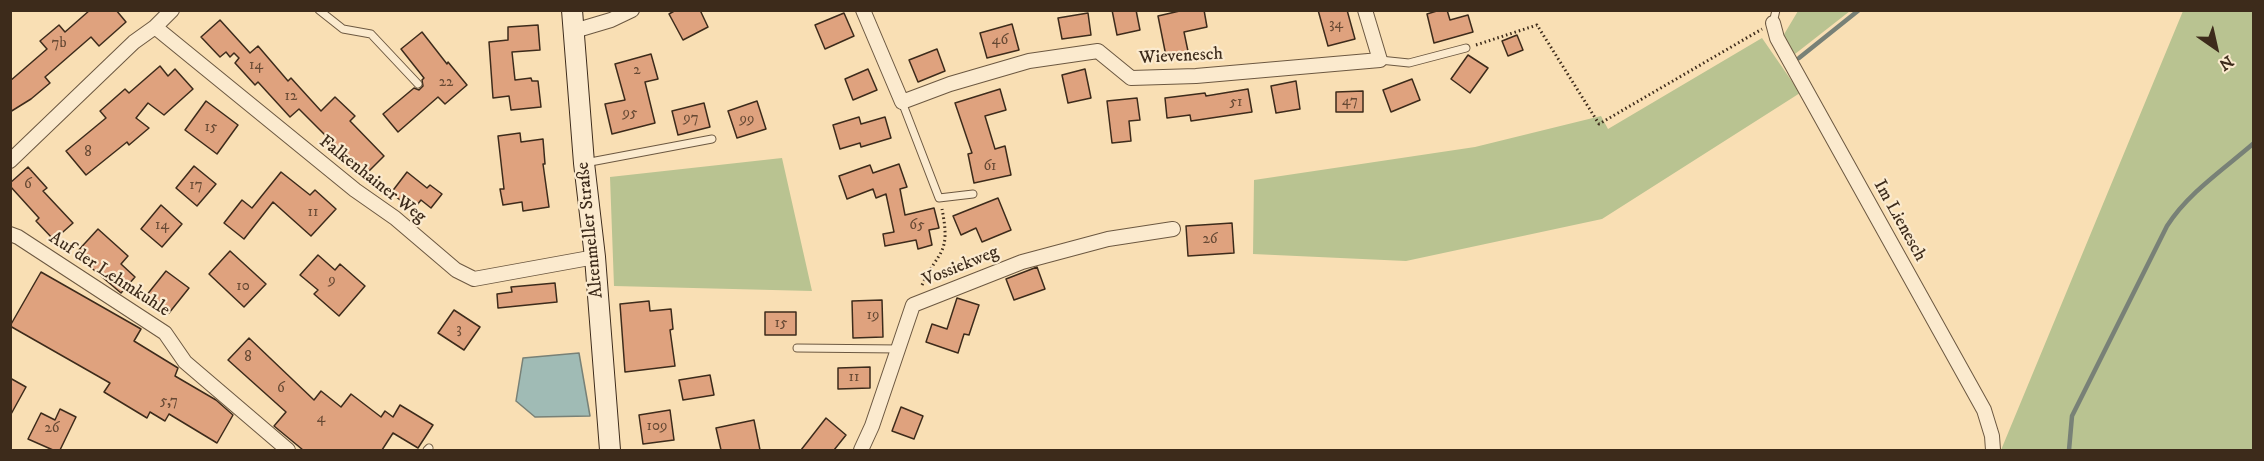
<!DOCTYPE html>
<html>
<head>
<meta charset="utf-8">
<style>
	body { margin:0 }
	#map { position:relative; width:2264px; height:461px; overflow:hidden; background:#f9dfb4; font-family:"IM FELL DW Pica",serif }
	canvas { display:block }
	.frame { position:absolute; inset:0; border:12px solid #3d2b1b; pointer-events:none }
	.north { position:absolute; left:2186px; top:18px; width:60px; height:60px; -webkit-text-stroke:4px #fbeace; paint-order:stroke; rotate:146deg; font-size:16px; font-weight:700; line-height:24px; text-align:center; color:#3d2b1b }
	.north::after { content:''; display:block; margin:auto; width:21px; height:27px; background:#3d2b1b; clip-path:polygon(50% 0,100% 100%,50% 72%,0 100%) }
</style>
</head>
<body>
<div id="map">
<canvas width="2264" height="461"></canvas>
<div class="frame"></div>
<div class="north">N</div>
</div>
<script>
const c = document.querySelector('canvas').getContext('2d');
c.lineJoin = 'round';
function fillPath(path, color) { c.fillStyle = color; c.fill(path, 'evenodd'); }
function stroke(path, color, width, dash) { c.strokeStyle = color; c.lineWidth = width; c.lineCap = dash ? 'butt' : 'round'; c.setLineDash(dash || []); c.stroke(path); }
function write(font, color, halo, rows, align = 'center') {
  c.font = font + ' "IM FELL DW Pica",serif'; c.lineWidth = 4.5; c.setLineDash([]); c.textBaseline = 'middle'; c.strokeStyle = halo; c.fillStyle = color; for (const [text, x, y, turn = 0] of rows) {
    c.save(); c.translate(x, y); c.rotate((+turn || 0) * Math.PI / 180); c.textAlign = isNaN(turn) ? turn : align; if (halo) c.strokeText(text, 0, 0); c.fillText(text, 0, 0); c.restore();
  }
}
fillPath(new Path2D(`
	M1798,11h52l-55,43 -12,-18z
	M2183,11h70v439h-252z
	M1762,38l38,55 -198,126 -196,42 -153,-7 1,-74 221,-33 126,-31 7,13z
	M782,158l30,133 -198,-5 -4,-109z`), '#b9c391');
const water = new Path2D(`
	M579,353l11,63 -55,1 -19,-16 7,-43z`);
fillPath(water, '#a0bbb5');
stroke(water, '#788177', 1.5);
stroke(new Path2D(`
	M1799,58l60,-48
	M2069,450l3,-34 95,-190c21,-33 57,-57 87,-83`), '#788177', 4.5);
const building = new Path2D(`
	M90,10h26l10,12 -27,24 -8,-9 -46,40 5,6 -19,16 -21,13v-31l37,-32 -7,-8 19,-16 6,7z
	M676,10h24l8,17 -25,13 -14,-26z
	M1112,10h24l4,20 -23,5z
	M1184,10h20l3,17 -23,5 5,24 -22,5 -9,-45z
	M1318,10h29l8,29 -27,7z
	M1440,10h7l3,10 18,-5 5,17 -39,11 -7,-29z
	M844,13l10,23 -29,13 -10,-24z
	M1088,13l3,22 -29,4 -4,-21z
	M220,20l30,33 8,-7 30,35 3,-3 30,33 14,-14 20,19 -5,5 34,35 -19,19 -66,-66 -9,8 -32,-35 -3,3 -20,-22 4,-5 -5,-5 -4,4 -4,-5 -6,5 -19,-20z
	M1012,24l7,26 -32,8 -7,-25z
	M538,25l2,25 -28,2 3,28 16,-2 1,3h6l3,26 -30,3 -2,-14 -16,2 -4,-56 19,-2v-13z
	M422,32l25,32 1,-2 19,23 -22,19 -7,-7 -40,35 -15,-18 31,-26 5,2 4,-4 -1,-6 2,-2 -23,-29z
	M1517,35l6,15 -15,6 -6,-15z
	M937,49l8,22 -27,11 -9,-22z
	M651,54l7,25 -13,3 10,41 -43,11 -7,-30 20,-4 -10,-36z
	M1468,55l20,13 -18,25 -19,-14z
	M160,66l8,10 7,-7 18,20 -29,26 -16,-12 -12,15 13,10 -20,17 -2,-3 -41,33 -20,-24 40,-33 -6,-7 25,-22 4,4z
	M868,69l9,21 -24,10 -8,-21z
	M1085,69l6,29 -23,5 -6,-28z
	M1412,79l8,21 -29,12 -8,-22z
	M1296,81l4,28 -24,4 -5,-27z
	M1000,89l6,21 -21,6 10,33 10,-3 6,29 -37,8 -6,-29 4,-1 -17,-50z
	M1248,89l4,23 -61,9 -1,-6 -23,3 -2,-20 40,-5 1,3z
	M1363,91v21h-27v-20z
	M1137,98l3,22 -11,1 2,20 -19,2 -5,-42z
	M206,101l32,24 -21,29 -32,-24z
	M757,101l9,28 -29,9 -9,-27z
	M704,103l6,24 -32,8 -6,-24z
	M859,117l2,7 24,-7 6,21 -30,9 -1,-4 -20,6 -7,-24z
	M520,133l1,9 22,-3 2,25h-2l6,43 -26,4 -1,-9 -19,3 -3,-16h4l-6,-53z
	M899,164l8,23 -7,2 5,26 29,-7 5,20 -10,2 3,15 -14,4 -2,-9 -31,6 -2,-12 11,-2 -8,-38 -10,4 -3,-9 -26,10 -8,-23 31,-11 3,8z
	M194,166l22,18 -19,22 -21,-18z
	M28,167l19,21 -4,3 30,32 -19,17 -18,-19 3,-3 -29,-32v-3z
	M281,172l29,23 5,-5 21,19 -25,27 -38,-34 -29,37 -20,-16 18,-23 10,8z
	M407,172l20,16 3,-3 12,9 -11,14 -10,-8 -8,10 -22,-17z
	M998,198l13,32 -29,12 -6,-14 -15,7 -8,-19z
	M161,205l21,19 -20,23 -21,-18z
	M1232,223l2,30 -46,3 -2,-30z
	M98,229l30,27 -7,8 14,13 -14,16 -46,-39z
	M230,251l36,33 -22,23 -35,-33z
	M318,255l17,15 5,-6 25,22 -26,30 -25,-22 4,-4 -18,-15z
	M1037,267l8,22 -31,11 -8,-21z
	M166,271l23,17 -20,25 -23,-17z
	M41,272l100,57 -7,12 44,27 -3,8 41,24 17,15 -16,28 -48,-29 -4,7 -15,-9 -3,6 -43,-26 6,-9 -100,-57z
	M555,283l2,19 -59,6 -1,-14 15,-2 -1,-5z
	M957,298l22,7 -10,30 -5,-1 -6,19 -32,-11 6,-18 15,5z
	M882,300l1,37 -30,1 -1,-37z
	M649,301l1,10 21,-2 2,20 -3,1 5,36 -50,6 -5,-68z
	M454,310l26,17 -16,23 -26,-17z
	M765,312h31v23h-31z
	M249,338l65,62 7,-9 20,16 10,-13 30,23 4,-6 8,6 7,-12 33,20 -15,23 -25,-15 -11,17h-79l-29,-24 12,-14 -58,-52z
	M870,367v21l-32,1v-21z
	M710,375l4,20 -31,5 -4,-20z
	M10,378l16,9 -16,29z
	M901,407l22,9 -9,23 -22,-8z
	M60,409l16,8 -16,33h-7l-25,-11 13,-26 14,7z
	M670,410l4,30 -31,4 -4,-29z
	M826,418l20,17 -12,15h-33z
	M754,420l6,30h-39l-5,-22z`);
fillPath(building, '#dfa27e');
stroke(building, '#3d2b1b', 1.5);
const lane = new Path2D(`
	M319,10l24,19 28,5 47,50
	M1773,23l3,-13
	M1380,60l29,3 57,-15
	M902,102l37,96 34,-4
	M585,163l127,-24
	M797,348l102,1
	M427,450l2,-2`);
const street = new Path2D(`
	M863,10l39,92 48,-18 79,-23 69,-10 33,27 65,-2 184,-16 -15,-50
	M1773,23l4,15 207,372 8,26 1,14
	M155,27l200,163 40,28 61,52 18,9 121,-22
	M574,31l37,-11 21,-10
	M10,161l124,-119 21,-15 17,-17
	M10,234l8,3 147,96 20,29 103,88
	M861,450l11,-24 41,-121 109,-43 86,-23 65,-10`);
const secondary = new Path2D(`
	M572,10l12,153 11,94 15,193`);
stroke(lane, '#6c5841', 9);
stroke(street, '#6c5841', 16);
stroke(secondary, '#3d2b1b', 22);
stroke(new Path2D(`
	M1476,45l61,-20 62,99 163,-95
	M922,285c17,-36 29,-30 20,-76`), '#3d2b1b', 3, [1.5, 3]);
stroke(lane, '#fbeace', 7);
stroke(street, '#fbeace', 14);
stroke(secondary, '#fbeace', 20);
write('15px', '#664934', null, [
	["34",1336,25],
	["46",1000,41],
	["7b",59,44],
	["14",256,66],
	["2",637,71],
	["22",446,83],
	["12",291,97],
	["47",1350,102],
	["51",1236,103],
	["95",630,114],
	["97",691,119],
	["99",747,120],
	["15",211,128],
	["8",88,153],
	["61",990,167],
	["6",28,185],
	["17",196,186],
	["11",313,213],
	["14",162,226],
	["65",917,226],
	["26",1210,240],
	["9",332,281],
	["10",243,287],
	["19",873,316],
	["15",781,324],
	["3",459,330],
	["8",248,358],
	["11",854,378],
	["6",281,389],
	["5,7",169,402],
	["4",321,419],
	["109",657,427],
	["26",52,429]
]);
write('18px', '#3d2b1b', '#fbeace', [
	["Wievenesch",1181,57,-3],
	["Falkenhainer Weg",372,180,38],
	["Im Lienesch",1899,221,61],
	["Altenmeller Straße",591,230,-96],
	["Vossiekweg",961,267,-22],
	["Auf der Lehmkuhle",109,275,33]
]);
</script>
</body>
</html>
